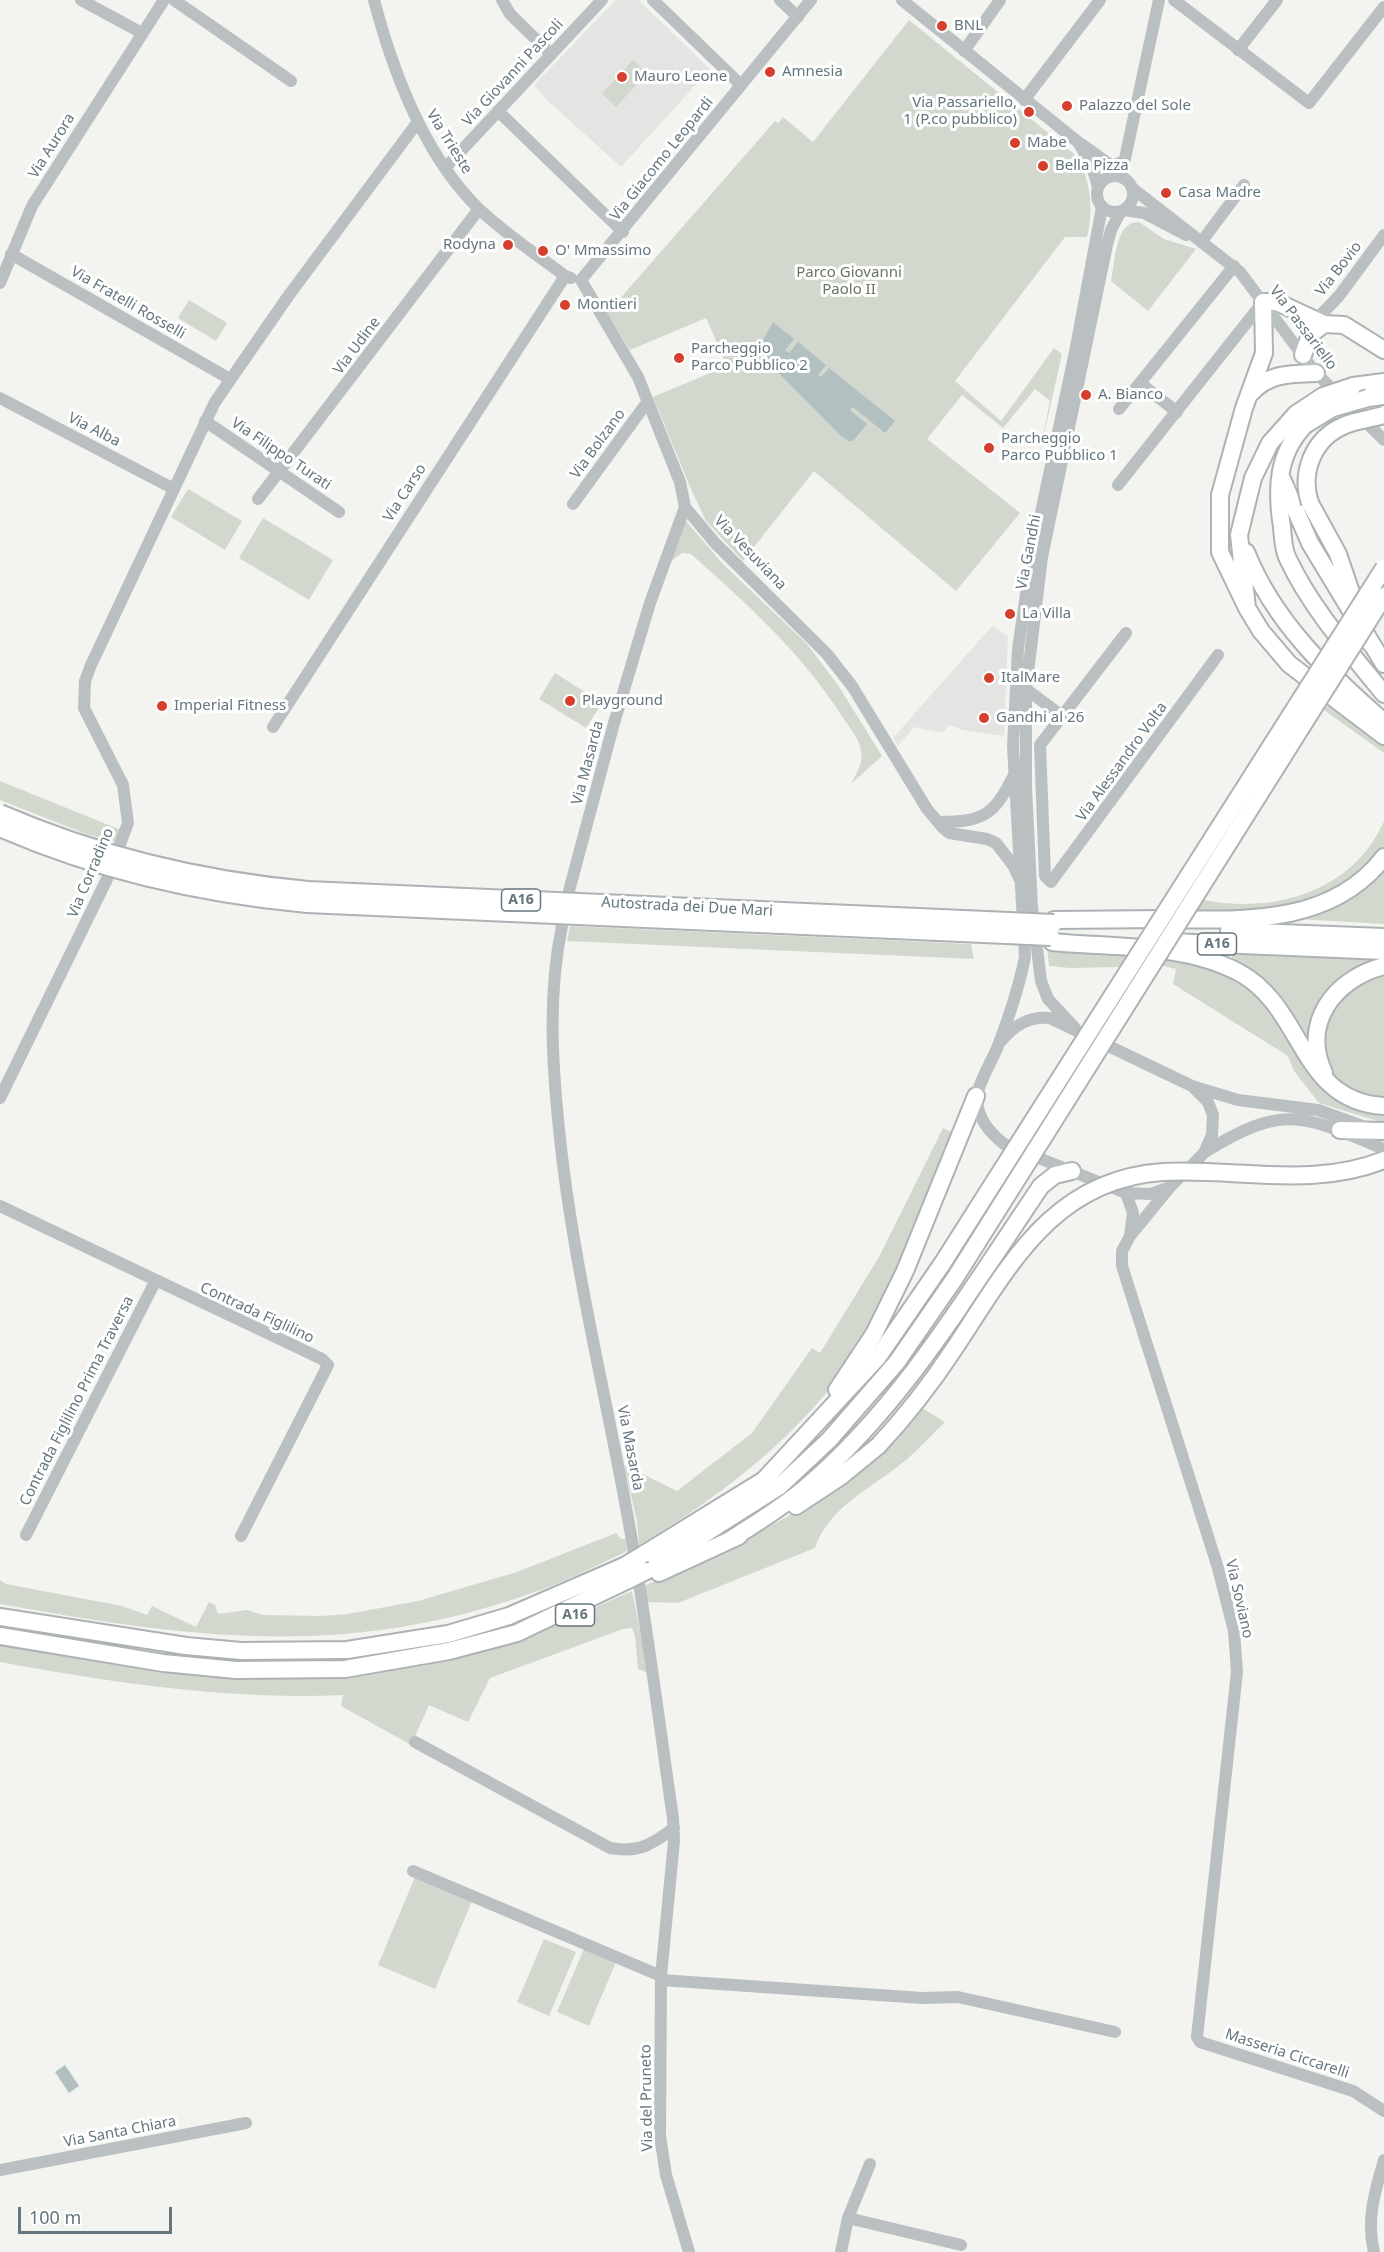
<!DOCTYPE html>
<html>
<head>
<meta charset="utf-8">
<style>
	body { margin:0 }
	#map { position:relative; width:1384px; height:2252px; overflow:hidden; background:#f3f3ef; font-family:"Noto Sans",sans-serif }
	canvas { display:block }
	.scale { position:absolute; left:18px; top:2207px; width:154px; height:27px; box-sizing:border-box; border:3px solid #64767e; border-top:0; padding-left:8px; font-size:18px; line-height:21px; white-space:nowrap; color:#64767e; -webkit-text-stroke:4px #fff; paint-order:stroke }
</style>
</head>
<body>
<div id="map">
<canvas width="1384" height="2252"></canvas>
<div class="scale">100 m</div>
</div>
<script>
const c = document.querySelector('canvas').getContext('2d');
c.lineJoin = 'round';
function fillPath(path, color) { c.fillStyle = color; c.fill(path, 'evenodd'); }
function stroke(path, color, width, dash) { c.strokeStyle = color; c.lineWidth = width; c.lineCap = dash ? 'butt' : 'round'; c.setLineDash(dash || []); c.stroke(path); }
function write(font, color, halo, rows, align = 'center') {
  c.font = font + ' "Noto Sans",sans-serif'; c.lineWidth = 6; c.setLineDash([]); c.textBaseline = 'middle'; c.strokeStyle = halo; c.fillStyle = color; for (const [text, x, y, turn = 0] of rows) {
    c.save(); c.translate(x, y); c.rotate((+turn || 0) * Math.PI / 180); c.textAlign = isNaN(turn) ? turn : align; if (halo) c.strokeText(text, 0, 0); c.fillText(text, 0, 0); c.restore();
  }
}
fillPath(new Path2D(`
	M616,0h22l72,69 -89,98 -73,-66 -14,-16z
	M992,626l16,10 -4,100 -41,-6 -14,-5 -6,8 -29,-6 -16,19 -5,-8z`), '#e4e4e3');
fillPath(new Path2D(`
	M909,20l164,133c18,22 21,57 14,84h-22l-110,144 46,40 53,-73 8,6 -23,103 11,-56 -15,-12 -32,39 -41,-33 -35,44 93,74 -64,78 -142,-120 -71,90 -37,-40 -16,-34 -37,-90 74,-31 -21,-48 -76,32 -24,-39 8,-10 3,1 158,-181 3,2 5,-6 30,25z
	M633,60l14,13 -31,34 -14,-13z
	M1139,222l25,17 32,10 -48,62 -37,-30c4,-18 4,-60 28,-59z
	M189,300l38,23 -11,18 -38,-23z
	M188,489l54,32 -17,29 -54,-33z
	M263,518l70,42 -24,40 -70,-42z
	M686,521l36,42 85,81 31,41 44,71 -31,28c5,-10 13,-22 10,-34 -2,-12 -12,-23 -18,-32 -39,-63 -97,-115 -152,-164l-9,-1 -11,8z
	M555,673l47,30 -16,25 -47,-29z
	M1327,706l57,35v12l-60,-43z
	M0,781l121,49 -5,12 -30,-8 -86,-34z
	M1384,821v31l-36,35 -50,19 -104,9 10,-15c71,14 150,-9 180,-79z
	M1384,865v59l-87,-5v-1z
	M570,926l401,18 3,15 -407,-18z
	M1047,947l128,7 84,35 53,83 72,38v13l-65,-20 -25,-32 -6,-15 -115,-72 3,-15 -12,-3 -94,2 -21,-2z
	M1233,953l142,6v4l-19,7 -45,73 -3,-1c-16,-37 -40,-65 -76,-84z
	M1384,972v126c-57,-10 -58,-28 -59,-80l32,-37z
	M943,1128l9,4 2,6c-18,42 -36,84 -54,125 -9,21 -17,43 -28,63 -52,95 -142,165 -233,219l-2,-24 -13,-56 53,26 75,-58 60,-85 8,5 59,-96z
	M922,1408l23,14c-16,15 -30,32 -48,45 -32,25 -68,41 -82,81l-137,55 -31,-1 -3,-16c101,-44 206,-92 278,-178z
	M616,1533l5,6h5l1,12c-31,15 -63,31 -95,42 -189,67 -341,45 -532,11v-24l6,4 116,22 25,9 5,-9 44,21 13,-25 6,3 3,9 29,-4 16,5 58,1 27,-2 70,-13 99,-29z
	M632,1591l17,82 -11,-4 -3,-33 -3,-8 -9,1 -133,49 -22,44 -39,-17 -18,40 -70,-39 2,-11c-116,5 -229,-12 -343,-33v-20l256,32 224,-25 61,-18z
	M415,1877l57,24 -37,88 -57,-24z
	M544,1939l32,13 -27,64 -32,-14z
	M584,1949l32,13 -27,64 -32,-14z`), '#d3d8cf');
fillPath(new Path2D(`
	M773,322l21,17 -9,11 4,3 9,-11 28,23 -8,10 3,2 8,-9 66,53 -10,12 -32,-26 -3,3 17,14 -14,17h-5l-8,-6 -71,-72 -6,-15v-8z
	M65,2065l14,21 -10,7 -14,-21z`), '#b2c0c2');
const highway = new Path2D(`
	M1303,355l7,-20 14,-11
	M1353,386l31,-4
	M1251,393c18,-20 39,-19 65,-20
	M1368,398l16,-2
	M1296,414l-26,29 -17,35 -14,57 8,73 14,23 28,33 95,72
	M1305,425c-28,29 -29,64 -23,102 1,10 1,23 6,32 23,49 62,93 96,135
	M1282,479l28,64 61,101
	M1310,503l28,51 19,56
	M1246,552c28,70 82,121 138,170
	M1247,608l-27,-56v-57l24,-87 20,-55 -1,-51h14l47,22 20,1 40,25
	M1367,636l17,28
	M1054,920c36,0 73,-1 110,-1 78,1 167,7 220,-62
	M1229,931l155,6
	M1052,942c60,6 133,1 188,31 64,35 60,129 144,133
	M1172,942l212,9
	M1324,1073c-23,-50 10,-94 60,-107
	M1340,1130l44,1
	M837,1390l37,-56 31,-63 71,-175
	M796,1506l44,-29 38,-31
	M730,1540c26,-17 52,-32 75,-52 98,-83 164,-196 236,-302l14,-11 17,-4
	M644,1554l120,-74 114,-123 64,-93
	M646,1571l134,-85 49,-46 68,-78 58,-84
	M659,1573l80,-37
	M0,1617l186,29 55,5 106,-1 101,-16 61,-18 115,-50
	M0,1636l163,27 73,7 109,-1 104,-18 68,-18 111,-53`);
stroke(highway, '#adb2b4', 20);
stroke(new Path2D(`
	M81,0l61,33
	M174,0l117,81
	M374,0c19,72 50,155 104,208 26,25 58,46 87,68l6,2
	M502,0l8,14 41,40
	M653,0l88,85
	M780,0l18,17
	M902,0l176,142 14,24 6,21
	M1174,0l135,103 75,-96
	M1238,50l39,-50
	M964,51l36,-51
	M1024,100l76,-100
	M498,111l125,121
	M1081,144l31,22 12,-5
	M446,167l156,-167
	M1097 194a18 18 0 1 1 36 0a18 18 0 1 1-36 0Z
	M1121,177l38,-177
	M1132,188l108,84 76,101 68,67
	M1102,207l-26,140 -45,213 -13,89 -5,97 12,211c-6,30 -16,60 -27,89 -5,13 -21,39 -21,52 0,20 12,34 27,46l122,49 25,1 19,-7
	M1124,210l20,3 42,22
	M1202,241l42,-56
	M11,254l219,125
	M581,280l57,97 42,105 5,25 30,36 112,111 25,32 75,123 16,19 6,5 38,6 9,4 17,22 6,13
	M581,280l230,-280
	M0,283l32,-77 132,-206
	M1316,320l23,-24 45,-61
	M1140,383l37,29
	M0,398l174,91
	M1119,409l115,-143
	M205,421l134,91
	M1118,485l145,-183
	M258,499l221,-290
	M573,504l75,-103
	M1126,633l-86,112 5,131 6,6 167,-227
	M1026,689l36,27
	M273,727l292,-451
	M939,822c45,0 55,-7 75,-47
	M569,891l45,-168 36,-120 35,-96
	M562,926c-14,67 -10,136 -3,203 13,130 45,256 68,384 19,101 31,203 46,305l1,23 -13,135 -1,160 6,39 23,77
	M1075,1028l-27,-29 -7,-18 -9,-74 -6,-119v-99l16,-132 65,-312 4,-15 10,-19
	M1001,1041c14,-16 28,-25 49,-23l142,68 46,14 80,10 50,18
	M1192,1086l16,16 5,13 -1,20 -8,18 -34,34 -40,49 -8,15v15l96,302 16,63 3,41 -40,365 3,5 153,49 31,20
	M0,1098l107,-219 21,-56 -5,-38 -39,-77 1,-27 6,-16 124,-263 74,-107 128,-172
	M1205,1152c79,-49 98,-37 179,-3
	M1126,1193l7,20 -3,23
	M0,1206l322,153 6,6 -87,171
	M26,1535l129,-253
	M415,1742l195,106c29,5 41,-3 64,-20
	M413,1871l248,105
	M661,1980l261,18 36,-1 157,35
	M0,2170l246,-47
	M848,2218l113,27
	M841,2252l7,-34 22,-54
	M1374,2252c-8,-32 1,-61 10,-92`), '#babfc1', 12);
stroke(highway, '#fff', 16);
const highwayBridge = new Path2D(`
	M1296,414l27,-18 30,-10
	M1305,425l28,-17 35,-10
	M1310,503c-10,-30 3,-64 33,-77 13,-6 28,-7 41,-11
	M0,813c99,43 200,67 308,77l746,33
	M0,828c98,43 200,66 307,76l744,33
	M942,1264l442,-696
	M955,1278l429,-682
	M878,1446c28,-30 53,-62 76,-97 54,-81 98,-170 209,-177 75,-4 149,17 221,-12
	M624,1566l20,-12
	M628,1580l18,-9`);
stroke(highwayBridge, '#adb2b4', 20, []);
stroke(highwayBridge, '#fff', 16);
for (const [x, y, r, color] of [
	[942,26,6,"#d63f2d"],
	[770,72,6,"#d63f2d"],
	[622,77,6,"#d63f2d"],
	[1067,106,6,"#d63f2d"],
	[1029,112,6,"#d63f2d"],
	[1015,143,6,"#d63f2d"],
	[1043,166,6,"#d63f2d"],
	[1166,193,6,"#d63f2d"],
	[508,245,6,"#d63f2d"],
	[543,251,6,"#d63f2d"],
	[565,305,6,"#d63f2d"],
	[679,358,6,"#d63f2d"],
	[1086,395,6,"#d63f2d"],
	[989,448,6,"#d63f2d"],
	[1010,614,6,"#d63f2d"],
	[989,678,6,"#d63f2d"],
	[570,701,6,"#d63f2d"],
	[162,706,6,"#d63f2d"],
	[984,718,6,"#d63f2d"]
]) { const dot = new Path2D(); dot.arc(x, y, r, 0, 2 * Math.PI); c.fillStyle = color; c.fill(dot); stroke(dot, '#fff', 2); }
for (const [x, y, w] of [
	[521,900,39],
	[1217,944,39],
	[575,1615,39]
]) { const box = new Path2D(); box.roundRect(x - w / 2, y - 11, w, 22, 4.5); c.fillStyle = '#fff'; c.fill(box); stroke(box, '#64767e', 1.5); }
write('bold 14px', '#64767e', null, [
	["A16",521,900],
	["A16",1217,944],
	["A16",575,1615]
]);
write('15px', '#64767e', '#fff', [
	["BNL",954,26],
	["Amnesia",782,72],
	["Mauro Leone",634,77],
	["Via Passariello,",1017,103,"right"],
	["1 (P.co pubblico)",1017,120,"right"],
	["Palazzo del Sole",1079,106],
	["Mabe",1027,143],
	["Bella Pizza",1055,166],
	["Casa Madre",1178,193],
	["Rodyna",496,245,"right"],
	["O' Mmassimo",555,251],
	["Montieri",577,305],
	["Parcheggio",691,349],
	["Parco Pubblico 2",691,366],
	["A. Bianco",1098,395],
	["Parcheggio",1001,439],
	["Parco Pubblico 1",1001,456],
	["La Villa",1022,614],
	["ItalMare",1001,678],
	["Playground",582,701],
	["Imperial Fitness",174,706],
	["Gandhi al 26",996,718]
], 'left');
write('15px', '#64767e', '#fff', [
	["Via Giovanni Pascoli",513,73,-47],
	["Via Trieste",449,142,58],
	["Via Aurora",52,146,-58],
	["Via Giacomo Leopardi",662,159,-51],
	["Via Bovio",1339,269,-52],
	["Via Fratelli Rosselli",128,303,30],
	["Via Passariello",1303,328,53],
	["Via Udine",357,346,-53],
	["Via Alba",94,430,27],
	["Via Bolzano",598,444,-54],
	["Via Filippo Turati",281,454,34],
	["Via Carso",405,493,-57],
	["Via Gandhi",1029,552,-79],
	["Via Vesuviana",750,553,46],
	["Via Alessandro Volta",1122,762,-54],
	["Via Masarda",588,763,-75],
	["Via Corradino",91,873,-67],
	["Autostrada dei Due Mari",687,907,3],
	["Contrada Figlilino",257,1313,25],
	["Contrada Figlilino Prima Traversa",77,1401,-63],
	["Via Masarda",630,1448,79],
	["Via Soviano",1239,1599,77],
	["Masseria Ciccarelli",1287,2054,18],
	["Via del Pruneto",647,2098,-91],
	["Via Santa Chiara",120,2132,-11]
]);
write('15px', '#697663', '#fff', [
	["Parco Giovanni",849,273],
	["Paolo II",849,290]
]);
</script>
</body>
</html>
